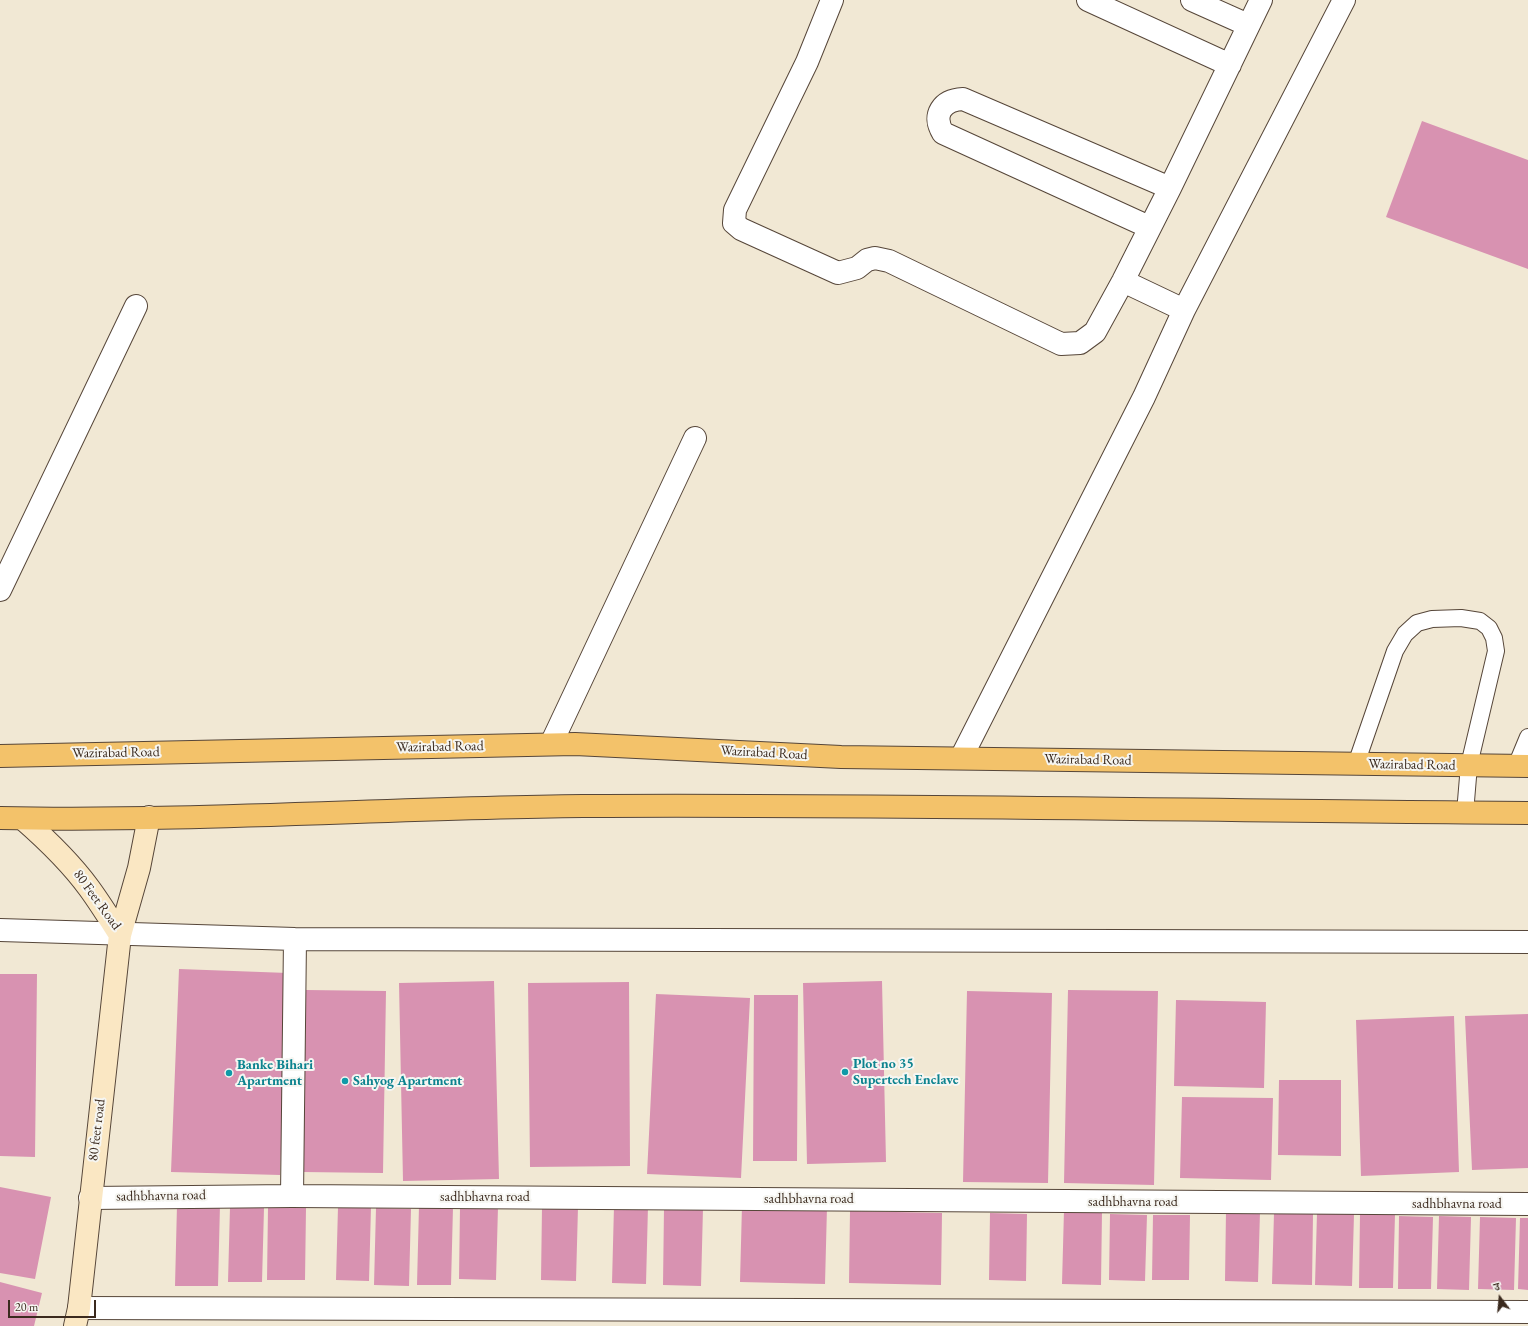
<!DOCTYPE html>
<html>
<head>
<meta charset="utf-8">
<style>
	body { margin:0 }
	#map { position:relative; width:1528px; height:1326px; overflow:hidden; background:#f1e8d4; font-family:"EB Garamond","Noto Serif Devanagari",serif }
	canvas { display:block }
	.north { position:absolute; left:1480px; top:1278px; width:40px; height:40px; -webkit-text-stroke:3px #f6f6f2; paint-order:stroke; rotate:344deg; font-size:11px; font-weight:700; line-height:16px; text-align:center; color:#3b2a1e }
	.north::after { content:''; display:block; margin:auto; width:14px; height:18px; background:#3b2a1e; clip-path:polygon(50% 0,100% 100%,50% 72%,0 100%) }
	.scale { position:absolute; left:8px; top:1300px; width:88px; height:18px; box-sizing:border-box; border:2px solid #3b2a1e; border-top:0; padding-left:5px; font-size:12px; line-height:14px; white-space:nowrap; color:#3b2a1e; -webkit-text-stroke:3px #f6f6f2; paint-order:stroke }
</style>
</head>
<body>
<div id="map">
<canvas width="1528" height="1326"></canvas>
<div class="north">उ</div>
<div class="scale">20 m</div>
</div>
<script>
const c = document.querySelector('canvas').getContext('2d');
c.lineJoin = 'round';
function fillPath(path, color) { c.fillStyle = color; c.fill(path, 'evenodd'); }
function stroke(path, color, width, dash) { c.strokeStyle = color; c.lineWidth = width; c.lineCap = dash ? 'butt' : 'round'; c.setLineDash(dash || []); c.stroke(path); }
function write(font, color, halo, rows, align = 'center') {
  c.font = font + ' "EB Garamond",serif'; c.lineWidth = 4; c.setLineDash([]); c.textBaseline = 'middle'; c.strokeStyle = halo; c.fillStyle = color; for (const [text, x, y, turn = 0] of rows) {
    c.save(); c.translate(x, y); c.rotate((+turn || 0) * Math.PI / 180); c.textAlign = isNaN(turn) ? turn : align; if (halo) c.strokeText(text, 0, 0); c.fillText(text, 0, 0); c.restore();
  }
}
fillPath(new Path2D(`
	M1422,121l106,39v109l-142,-52z
	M179,969l109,4 -8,202 -109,-3z
	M0,974h37l-2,183 -35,-1z
	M494,981l5,198 -96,2 -4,-198z
	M882,981l4,181 -79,2 -4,-181z
	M629,982l1,184 -100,1 -2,-184z
	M306,990l80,1 -3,182 -80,-1z
	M1068,990l90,1 -4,194 -90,-2z
	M967,991l85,2 -4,190 -85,-1z
	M656,994l94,4 -9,180 -94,-4z
	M754,995h44l-1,166h-44z
	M1176,1000l90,2 -2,86 -90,-2z
	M1528,1014v154l-56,2 -7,-154z
	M1454,1016l5,156 -98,4 -5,-156z
	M1279,1080h62v76l-63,-1z
	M1182,1097l91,1 -2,82 -91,-2z
	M0,1187l51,10 -16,82 -35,-6z
	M177,1205h43l-2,81h-43z
	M742,1205l85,2 -2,77 -85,-2z
	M419,1206l34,1 -2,78h-34z
	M614,1206h34l-2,78 -34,-1z
	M230,1207l34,1 -2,74h-34z
	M268,1207l38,1 -1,72h-38z
	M338,1207h33l-2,74 -33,-1z
	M460,1207h38l-2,73 -37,-1z
	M542,1207h36l-2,74 -35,-1z
	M376,1208l35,1 -2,77 -35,-1z
	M664,1208h39l-2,78 -38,-1z
	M1064,1210l38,1 -1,74 -39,-1z
	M850,1211l92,2 -1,72 -92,-2z
	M1226,1211l34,1 -2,70 -33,-1z
	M990,1213l37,1 -1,67 -37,-1z
	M1274,1213l39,1 -1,71 -40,-1z
	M1317,1213l37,1 -2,72 -37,-1z
	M1110,1214l37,1 -2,66 -36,-1z
	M1360,1214h35l-2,74h-34z
	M1153,1215h37l-1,65h-37z
	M1399,1216l34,1 -2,72h-33z
	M1439,1216l32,1 -2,73 -32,-1z
	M1480,1217l36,1 -2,72 -36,-1z
	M1520,1218h8v72l-10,-1z
	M0,1282l42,11 -8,33h-34z`), '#d892b1');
const lane = new Path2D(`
	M1356,764l39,-113 10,-17 12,-11 15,-4 29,-1 19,3 9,7 5,10 2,13 -27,114 -4,48
	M1516,766l12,-29`);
const street = new Path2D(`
	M832,0l-25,62 -72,148 -1,13 7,6 97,44 19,-5 10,-8 8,-2 14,3 172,83 19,-1 15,-11 28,-51 47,-93 91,-188
	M1088,0l142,65
	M1192,0l56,25
	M1149,227l-206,-94c-11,-18 -1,-33 20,-34l207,89
	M1123,281l61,29
	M0,590l136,-284
	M551,744l144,-306
	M961,758l183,-361 40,-87 160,-310
	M0,930l295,9 1233,3
	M292,1196l3,-257
	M90,1198l202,-2 1236,8
	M79,1308l1449,4`);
const secondary = new Path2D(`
	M23,819c24,21 47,43 66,69 11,15 21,31 31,47
	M75,1326l4,-18 41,-373 19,-67 10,-51`);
const highway = new Path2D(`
	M0,756l575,-12 266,13 687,9
	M0,818c194,4 389,-10 583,-12 315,-2 630,5 945,7`);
stroke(lane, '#564639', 18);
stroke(street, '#564639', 24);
stroke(secondary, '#564639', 24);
stroke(highway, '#564639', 24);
stroke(lane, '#fff', 16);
stroke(street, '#fff', 22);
stroke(secondary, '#fae7c3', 22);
stroke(highway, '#f3c26a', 22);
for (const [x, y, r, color] of [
	[845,1072,4,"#0f9aa8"],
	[229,1073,4,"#0f9aa8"],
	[345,1081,4,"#0f9aa8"]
]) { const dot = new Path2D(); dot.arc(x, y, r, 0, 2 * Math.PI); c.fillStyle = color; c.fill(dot); stroke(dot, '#f6f6f2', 1.5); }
write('14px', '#3b2a1e', '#f6f6f2', [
	["Wazirabad Road",440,747,-1],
	["Wazirabad Road",116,753,-1],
	["Wazirabad Road",764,753,3],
	["Wazirabad Road",1088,760,1],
	["Wazirabad Road",1412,765,1],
	["80 Feet Road",97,900,54],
	["80 feet road",97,1130,-83],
	["sadhbhavna road",161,1196,-1],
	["sadhbhavna road",485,1197],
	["sadhbhavna road",809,1199],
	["sadhbhavna road",1133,1202],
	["sadhbhavna road",1457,1204]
]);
write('bold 14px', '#0d838f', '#f6f6f2', [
	["Plot no 35",853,1064],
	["Supertech Enclave",853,1080],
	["Banke Bihari",237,1065],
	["Apartment",237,1081],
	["Sahyog Apartment",353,1081]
], 'left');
</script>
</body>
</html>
